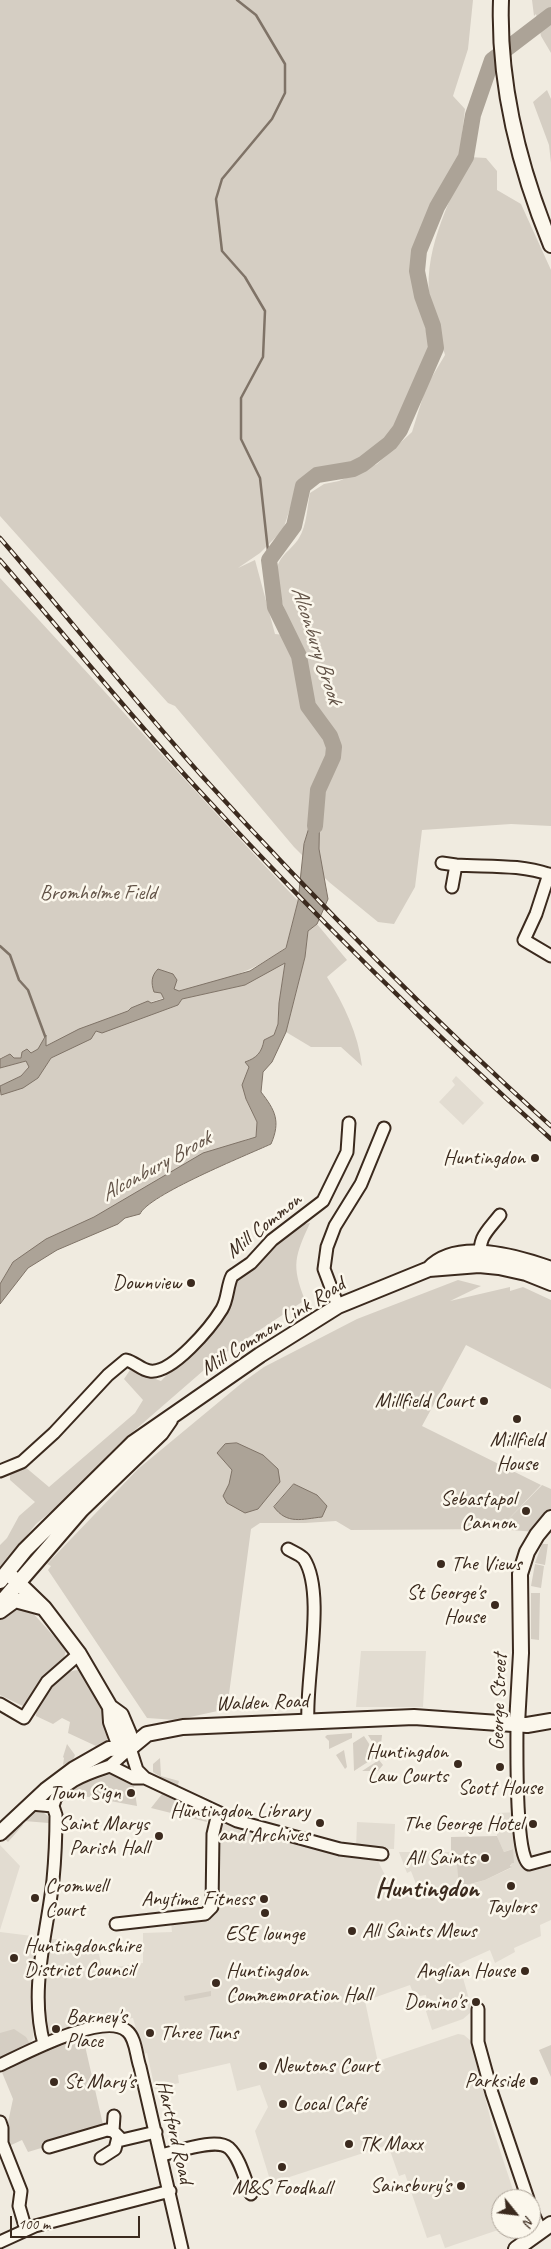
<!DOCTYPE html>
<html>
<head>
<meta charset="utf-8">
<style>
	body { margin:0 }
	#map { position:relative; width:551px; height:2249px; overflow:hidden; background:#f0ebe0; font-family:Caveat,sans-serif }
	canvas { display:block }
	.north { position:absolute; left:491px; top:2189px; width:50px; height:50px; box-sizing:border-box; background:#fbf7ec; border:1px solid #aea59a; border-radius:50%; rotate:119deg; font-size:14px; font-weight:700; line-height:20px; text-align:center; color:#3b2a1e }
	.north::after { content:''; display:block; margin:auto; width:18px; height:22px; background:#3b2a1e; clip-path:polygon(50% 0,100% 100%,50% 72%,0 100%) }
	.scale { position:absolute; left:10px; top:2216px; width:130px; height:22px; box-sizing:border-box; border:2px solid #3b2a1e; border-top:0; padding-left:6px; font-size:15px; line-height:18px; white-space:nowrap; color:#3b2a1e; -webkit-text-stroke:4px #fbf7ec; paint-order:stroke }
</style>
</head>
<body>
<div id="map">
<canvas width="551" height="2249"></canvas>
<div class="north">N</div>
<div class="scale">100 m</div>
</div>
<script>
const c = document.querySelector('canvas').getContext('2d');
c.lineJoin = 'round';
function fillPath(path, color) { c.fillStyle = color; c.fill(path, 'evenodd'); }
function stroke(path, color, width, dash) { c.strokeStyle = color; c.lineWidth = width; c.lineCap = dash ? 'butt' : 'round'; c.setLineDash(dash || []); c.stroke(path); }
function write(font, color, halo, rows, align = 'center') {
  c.font = font + ' Caveat,sans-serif'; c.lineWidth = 5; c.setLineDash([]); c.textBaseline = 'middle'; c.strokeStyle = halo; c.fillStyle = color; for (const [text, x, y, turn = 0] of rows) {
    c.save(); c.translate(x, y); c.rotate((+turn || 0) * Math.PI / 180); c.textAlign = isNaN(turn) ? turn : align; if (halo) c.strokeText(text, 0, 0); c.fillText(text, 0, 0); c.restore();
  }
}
fillPath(new Path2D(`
	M456,1076l28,27 -21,22 -24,-23 16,-17 -3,-4z
	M361,1651h65l-3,56h-67z
	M519,1812l3,47h29v61l-11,5 1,11 -27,12 1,4 -20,11 -5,-13 -31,14 12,42 -1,7 -7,6 -31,11 -7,-22 -4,1 -2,-6 8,-2 -1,-6 -7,1 -2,-4 -4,1 -3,-8 -45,16 15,71 5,-2 -4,-10 77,-26 6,1 7,6 22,88 23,70h-15v30l-56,19 -5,-14 -13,4 -22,-64 -6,2 -11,-31 -117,38 -16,-52 13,-24 -8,-22 -23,6 -7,-28 -52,12 1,8 -24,6 -8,-36 -4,1 -10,-36 -36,6 -46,14 -5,-2 -5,-38 8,-59h19v12h7v3h24l3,15 41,-6v-30l29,-1 -1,-10 36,-4 11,-105 156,40 23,46 19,-8 -2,-6 2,-1 -5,-13 -4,2 -8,-21h57l5,35 24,-7 26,-12 1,-19 -8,3 -7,-16v-13l1,-10z
	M357,1822l38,2 -1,25 -38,-1z
	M0,1845l20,21 -20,64z
	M0,1932l40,5 -6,28 -1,73 -3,6 -30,14z`), '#e2dcd1');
fillPath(new Path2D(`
	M0,0h473l-5,49 -15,47 12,13 -6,52 -13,16 -12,23 -22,58 1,20 17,69 -36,87 -40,31 -40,5 -17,17 -14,43 -23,23 -22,15 17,-8 20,74 19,2c-6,-19 -17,-42 -17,-63 -1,-16 15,-23 22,-35 8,-13 8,-31 11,-45l14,-9 15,-3 38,-17 35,-32 14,-45 19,-32c-4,-15 -11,-31 -14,-47 -11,-53 18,-105 38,-151l17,1 11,13v19l24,14 30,66v556l-40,-2 -89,6 -7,57 -21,37 -16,-2 -49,-40 -35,-35 -119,-141 -7,-3 -168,-187z
	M532,0h19v53l-10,-17 -5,-22 -2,2z
	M547,90l4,9v64l-2,-18 -16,-43z
	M0,578c100,107 197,217 298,323l-12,46c-34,27 -81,41 -125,46l3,5 -33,10 -2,3 -83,35v-10l-8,13 -7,4 -4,-4 -5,3 -1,7 -7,-1 -4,-4 -10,4z
	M317,924l30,36 -20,17c17,28 31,56 35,89l-21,-19h-30l-25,-15 19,-75 3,-26z
	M285,962l-6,41 -1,21 -4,11 -10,5 -2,10 -13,17 -3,32 11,23 -1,15 -9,2 -234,123 -13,22v-189l38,-17 13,-20 45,-27 6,1 76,-27 4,-6 63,-14z
	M27,1061l2,6 -8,9 -21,10v-18z
	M310,1223c-15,33 -19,42 -5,77l-86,57 -99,86 -60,61 -24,20 -36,45v-24l7,-7 12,-22 16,-14 -25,-22v-5l14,-9 25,21 86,-74 8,-13 -19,-21 6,-9 31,11 68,-71 5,-30c6,-4 14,-8 20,-12 20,-15 29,-43 56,-45z
	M458,1280l23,6 -31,15 60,-14v4l13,-4 28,13v89l-85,-44 -44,81 119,59 -41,43 42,-43 9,4v25l-15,18 -38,-3 -147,1 -15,-9 -31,2h-45l-9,6 -24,180 -51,11 -29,-2 -99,-148 3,-4 -4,-2 91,-95 105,-87 21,-15 93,-48z
	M542,1544h6l-3,21 -10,-2z
	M535,1564l9,2 -3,22 -10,-2z
	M531,1593h9l-1,47 -8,-1z
	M18,1604l14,8 34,38 -2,8 -19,18 -22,30 -23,-11v-78z
	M78,1670l6,3 18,30 8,31 -4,7 -10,5 -28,-13 2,-11 -8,-4 -9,6 -17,-8c0,-22 21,-44 42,-46z
	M352,1733v5l-23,11v-8l-4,-4 2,-2z
	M368,1735h14l-2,19z
	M364,1736l13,20 -23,15 -1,-28z
	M67,1744l8,11 -2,5 -10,5 1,-7 -1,-1z
	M344,1750l3,17 -2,2 -9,-14z
	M160,1758l1,18 18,5 -2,7 -24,-16v-8z
	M379,1760l4,5 -5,6h-16z
	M111,1774l23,12 3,20 -70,-13 17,-10z
	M162,1794h5l37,19 3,9 -56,-14z
	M40,1810l8,6 1,7 -25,-2 8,-8z
	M21,1823l2,2 -15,17 -3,-3z
	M497,1836l7,16 9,-3 1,14h-2l-2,3 2,1 -27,13 -26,7 -3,-35h-5v-15z
	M211,1991v5l-26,5 -1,-5z
	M14,2029l12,8 4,7 -30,14v-25z
	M83,2037l21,92 -76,23 -6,-12 -15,7 -3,-6 9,-42 -12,-29z
	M551,2045v32l-12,-27z`), '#d5cec3');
const water = new Path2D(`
	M320,792l-1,57 9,50 -11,25 -9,7 -3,26 -19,75 -14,30 -9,10 -2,20c14,18 20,29 10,52 -24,11 -123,51 -131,70l-15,4 -7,6 -61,26 -29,18 -28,36v-20l13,-22 33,-23 48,-22 109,-64 53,-16 1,-15 -11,-23 -4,-14 7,-18 -4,-5c12,-4 17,-10 19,-22l10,-5 4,-11 1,-21 6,-40 -40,22 -63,14 -4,6 -76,28 -6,-2 -5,8 -40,19 -13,20 -15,10 -22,7 -1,-9 21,-10 8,-9 -3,-6 -26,7v-9l10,-5 4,4h7l1,-6 5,-3 4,4 7,-4 8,-14v11l33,-17 49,-18 3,-3 17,-7 3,2 13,-4 -3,-6 -7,-1c-3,-9 -3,-16 4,-23l15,5 4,6 -3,9 5,2 71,-20 36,-23 12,-47 6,-57z
	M237,1443l26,12 15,14 2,13 -22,27 -13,4 -18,-10 -4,-7 6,-12 3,-14 -15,-17 8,-9z
	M294,1484l23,11 10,11 -5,11c-20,2 -35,8 -48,-10z`);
fillPath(water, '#aca397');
stroke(water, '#7f7367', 1);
stroke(new Path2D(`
	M237,0l19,15 29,49v29l-13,26 -50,60 -6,20 6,52 23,26 20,34 -2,46 -22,41v41l19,39 9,82
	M0,946l10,9 9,25 9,10 17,46`), '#7f7367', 2.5);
stroke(new Path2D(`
	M315,826l3,-36 15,-33 1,-10 -4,-11 -22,-30 -9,-50 -24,-49 -6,-47 25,-34 9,-40 14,-11 36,-6 10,-5 27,-21 10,-13 36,-82 -3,-22 -11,-30 -5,-25 2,-20 18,-44 29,-50 7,-42 19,-55 59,-45`), '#aca397', 16);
const minor = new Path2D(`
	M442,863l14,2
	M549,874l-13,40 -12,26 27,16
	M452,887l4,-22c33,2 64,-1 95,10
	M479,1261c1,-26 5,-26 21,-46
	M338,1306l-14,-37 3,-22 8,-21 26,-42 23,-56
	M0,1471l22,-9 32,-29 54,-58 18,-15c9,2 15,10 24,11 22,3 61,-44 72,-62 6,-10 5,-23 10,-33l19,-13 21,-23 51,-39 24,-49 2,-29
	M288,1549c5,3 13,6 16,10 22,34 1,121 4,163
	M0,1704l24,14 23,-36 32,-28
	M517,1724c0,20 -2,134 12,140l22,-6
	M130,1748l7,22 8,8 92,43 103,28 42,5
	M110,1766l20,-18
	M31,1804l22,2 3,9c0,22 -1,44 -3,65 -6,55 -24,109 -9,164
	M53,1806c5,-24 36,-33 57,-40l24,12h11
	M116,1924l89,-10 7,-7 1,-73 5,-21
	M478,2009v33l14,51 36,106
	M0,2065c24,-11 104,-54 127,-34 9,7 9,25 13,36l42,182
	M0,2122l2,6v15l19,48 -2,15 7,24
	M113,2131l1,-15
	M49,2147l58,-17 6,1 9,9 34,-8
	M161,2155c16,-3 55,-18 68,-7 11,10 16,32 22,46
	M101,2158l14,-9 3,-12
	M531,2209l10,22
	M0,2242l35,-16 135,-35`);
const major = new Path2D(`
	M501,0c-3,85 18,167 50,245
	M429,1269c28,-30 88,-12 122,0
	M11,1576l33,32 35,46 31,53 11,8 8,19 1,14
	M0,1581l25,-31 108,-107 127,-88 78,-49 91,-37 50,-4 20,2 27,6 25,10
	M0,1604l81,-94 80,-77 9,-13
	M0,1611l15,-11 26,7
	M110,1707l1,15 8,22 11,4
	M517,1724l4,-71 -1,-79 7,-22 10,-17 14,-17
	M0,1833l46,-43 28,-21 35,-20 21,-1 17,-14 36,-7 231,-10 113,8 24,-4
	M516,2249l35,-25`);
stroke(minor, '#3b2a1e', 15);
stroke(major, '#3b2a1e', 18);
stroke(minor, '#fbf7ec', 11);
stroke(major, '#fbf7ec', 14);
const rail = new Path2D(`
	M0,538c68,79 133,161 202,238 111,122 226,239 349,350
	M0,560c65,75 127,152 194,225 114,124 232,242 357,354`);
stroke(rail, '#3b2a1e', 4.5);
stroke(rail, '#fbf7ec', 2.5, [8]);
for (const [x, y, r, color] of [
	[535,1158,5,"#3b2a1e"],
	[191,1283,5,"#3b2a1e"],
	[484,1401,5,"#3b2a1e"],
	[517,1419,5,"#3b2a1e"],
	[526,1511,5,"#3b2a1e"],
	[441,1564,5,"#3b2a1e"],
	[495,1605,5,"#3b2a1e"],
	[458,1764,5,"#3b2a1e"],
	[500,1767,5,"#3b2a1e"],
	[131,1793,5,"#3b2a1e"],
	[320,1823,5,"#3b2a1e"],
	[533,1824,5,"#3b2a1e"],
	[159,1836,5,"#3b2a1e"],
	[485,1858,5,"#3b2a1e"],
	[511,1886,5,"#3b2a1e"],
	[35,1898,5,"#3b2a1e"],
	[264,1899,5,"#3b2a1e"],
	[265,1913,5,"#3b2a1e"],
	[352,1931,5,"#3b2a1e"],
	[14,1958,5,"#3b2a1e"],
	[525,1971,5,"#3b2a1e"],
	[216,1983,5,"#3b2a1e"],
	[476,2002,5,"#3b2a1e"],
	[56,2029,5,"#3b2a1e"],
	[150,2033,5,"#3b2a1e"],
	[263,2066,5,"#3b2a1e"],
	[534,2081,5,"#3b2a1e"],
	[54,2082,5,"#3b2a1e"],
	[283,2104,5,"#3b2a1e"],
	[349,2144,5,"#3b2a1e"],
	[282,2167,5,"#3b2a1e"],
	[461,2186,5,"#3b2a1e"]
]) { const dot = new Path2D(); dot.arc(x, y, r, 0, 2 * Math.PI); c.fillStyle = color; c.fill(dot); stroke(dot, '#fbf7ec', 2); }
write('21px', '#625347', '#fbf7ec', [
	["Bromholme Field",98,893]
]);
write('21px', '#3b2a1e', '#fbf7ec', [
	["Huntingdon",525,1158],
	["Downview",181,1283],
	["Millfield Court",474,1401],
	["Millfield",517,1440,"center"],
	["House",517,1464,"center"],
	["Sebastapol",516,1499],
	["Cannon",516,1523],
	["The Views",451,1564,"left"],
	["St George's",485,1593],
	["House",485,1617],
	["Huntingdon",448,1752],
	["Law Courts",448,1776],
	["Scott House",500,1788,"center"],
	["Town Sign",121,1793],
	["Huntingdon Library",310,1811],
	["and Archives",310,1835],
	["Saint Marys",149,1824],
	["Parish Hall",149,1848],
	["The George Hotel",523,1824],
	["All Saints",475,1858],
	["Cromwell",45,1886,"left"],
	["Court",45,1910,"left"],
	["Anytime Fitness",254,1899],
	["Taylors",511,1907,"center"],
	["All Saints Mews",362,1931,"left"],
	["ESE lounge",265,1934,"center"],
	["Huntingdonshire",24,1946,"left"],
	["District Council",24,1970,"left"],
	["Huntingdon",226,1971,"left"],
	["Commemoration Hall",226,1995,"left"],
	["Anglian House",515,1971],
	["Domino's",466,2002],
	["Barney's",66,2017,"left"],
	["Place",66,2041,"left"],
	["Three Tuns",160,2033,"left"],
	["Newtons Court",273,2066,"left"],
	["Parkside",524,2081],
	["St Mary's",64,2082,"left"],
	["Local Café",293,2104,"left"],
	["TK Maxx",359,2144,"left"],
	["Sainsbury's",451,2186],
	["M&S Foodhall",282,2188,"center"]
], 'right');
write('21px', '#3b2a1e', '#fbf7ec', [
	["Mill Common",264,1226,-39],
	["Mill Common Link Road",273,1327,-32],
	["George Street",499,1702,-88],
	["Walden Road",262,1703,-2],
	["Hartford Road",174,2132,77]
]);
write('italic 22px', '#635448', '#fbf7ec', [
	["Alconbury Brook",316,645,72],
	["Alconbury Brook",156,1167,-29]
]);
write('bold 26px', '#3b2a1e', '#fbf7ec', [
	["Huntingdon",427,1889]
]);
</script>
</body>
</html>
